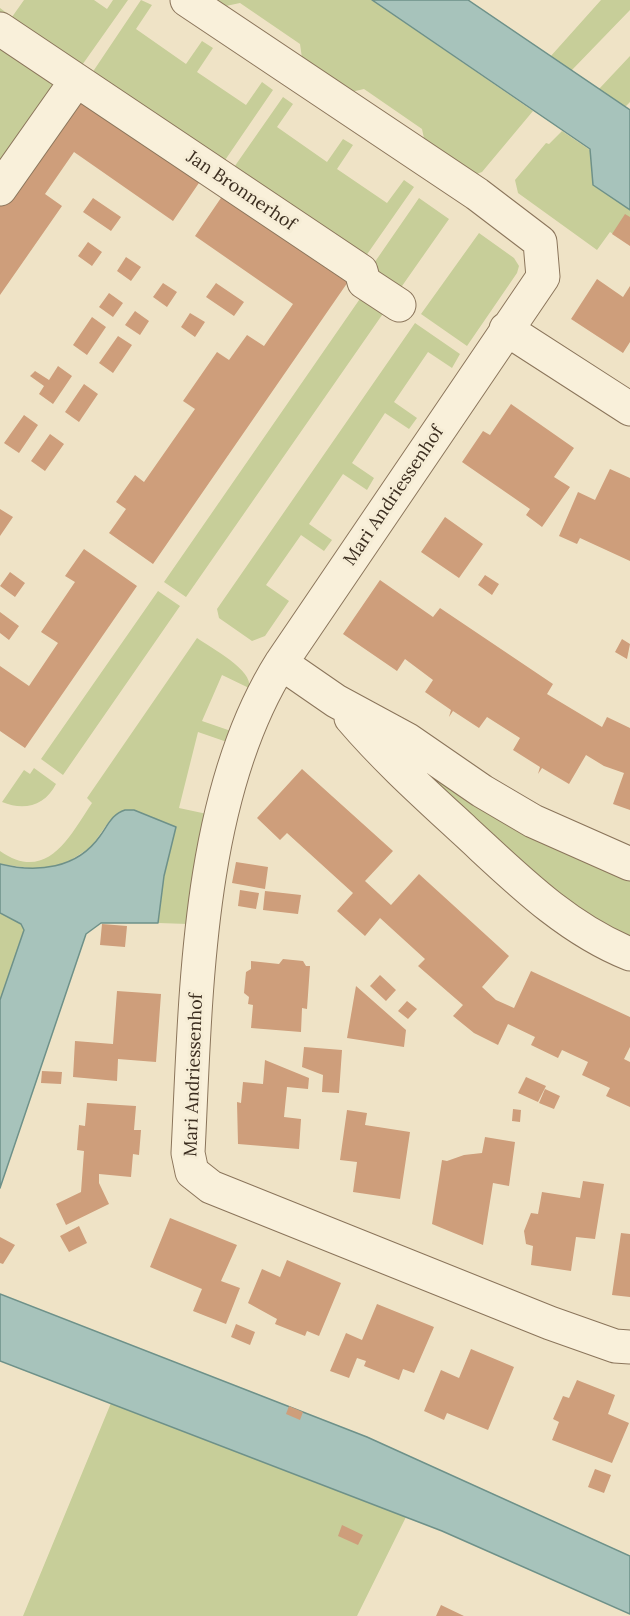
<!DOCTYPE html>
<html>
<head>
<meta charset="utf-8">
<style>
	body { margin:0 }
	canvas { display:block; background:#efe3c6 }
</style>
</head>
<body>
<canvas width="630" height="1616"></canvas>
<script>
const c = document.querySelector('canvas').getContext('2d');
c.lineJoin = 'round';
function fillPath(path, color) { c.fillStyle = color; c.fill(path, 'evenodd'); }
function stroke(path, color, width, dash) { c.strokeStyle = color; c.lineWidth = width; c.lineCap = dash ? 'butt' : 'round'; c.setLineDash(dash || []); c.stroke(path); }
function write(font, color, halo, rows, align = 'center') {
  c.font = font + ' Lora,serif'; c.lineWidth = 6; c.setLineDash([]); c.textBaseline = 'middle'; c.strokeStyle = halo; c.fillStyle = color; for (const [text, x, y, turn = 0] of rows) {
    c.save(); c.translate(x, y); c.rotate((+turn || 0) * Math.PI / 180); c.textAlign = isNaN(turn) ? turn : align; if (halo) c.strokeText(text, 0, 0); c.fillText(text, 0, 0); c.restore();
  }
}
fillPath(new Path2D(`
	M24,0h70l13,9 6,-9h15l-48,68 -80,-45v-15l12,9z
	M141,0l11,5 -16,24 50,35 16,-23 11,7 -16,24 49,33 16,-23 11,8 -52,76 -131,-90z
	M218,0h154l161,111 -51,61 -8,3 -49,-32 -3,-14 -58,-40 -13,3 -49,-34 -2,-14 -60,-41 -14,3z
	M601,0h29v10l-59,61 -21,-14z
	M0,36l63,43 -63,91z
	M630,56v46l-5,5 -26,-18z
	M283,97l10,7 -16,23 50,35 16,-23 10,6 -16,24 50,34 17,-23 10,7 -53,76 -131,-90z
	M562,131l28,19 3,35 37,25v35l-20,-13 -13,18 -79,-57 -3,-13 31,-37 3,1z
	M419,198l30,21 -54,77 -25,-27z
	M479,233l35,25 5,8 -2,7 -50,73 -46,-32z
	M366,290l23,15 -203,292 -22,-15z
	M415,323l45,31 -8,14 -24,-16 -34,50 23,16 -8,11 -24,-16 -33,50 22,15 -7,12 -24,-16 -34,50 23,16 -8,11 -23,-16 -35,50 23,16 -24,35 -13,5 -33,-23 -2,-9z
	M158,591l22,15 -117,169 -22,-16z
	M197,638c14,10 57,32 52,50l-27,-13 -20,46 29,10 -4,11 -29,-10 -19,76 28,6 -19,110 -30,-1 6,-47 -16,-60 -14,-6 -24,10 -19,27 -28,18 -26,4 -37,-5v-13c47,33 70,-15 92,-48l-5,-5z
	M395,745l235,128v72l-67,-38z
	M34,768l22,16c-11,22 -32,27 -54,18l22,-32 6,4z
	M0,913l22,11 2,6 -24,70z
	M111,1403l295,114 -49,99h-334z`), '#c7ce99');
const water = new Path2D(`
	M372,0h96l162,110v100l-37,-25 -3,-36z
	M125,810h9l42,17 -12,49 -6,47h-57l-15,11 -86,254v-188l24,-70 -3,-6 -21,-11v-49c37,9 77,5 100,-28 8,-11 12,-22 25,-26z
	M0,1294l367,143 263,119v58l-188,-83 -442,-170z`);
fillPath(water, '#a7c3bb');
stroke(water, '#6e9189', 1.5);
fillPath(new Path2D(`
	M78,91l125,86 -30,44 -99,-69 -29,42 17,12 -62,89v-93z
	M225,192l125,87 -197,285 -44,-31 17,-24 -10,-7 19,-27 9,7 51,-73 -12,-8 34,-49 12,8 18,-25 17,11 29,-42 -98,-68z
	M93,198l28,19 -10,14 -28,-19z
	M625,214l5,3v29l-18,-12z
	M88,242l14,10 -10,14 -14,-10z
	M126,257l15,10 -10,14 -14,-10z
	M597,279l26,18 7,-11v56l-7,11 -52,-34z
	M163,283l14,9 -10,15 -14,-10z
	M216,283l28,19 -10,14 -28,-19z
	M109,293l14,10 -10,14 -14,-10z
	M135,311l14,10 -9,14 -15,-10z
	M190,313l15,9 -10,15 -14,-10z
	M92,317l14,10 -19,28 -14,-10z
	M118,336l14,9 -19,28 -14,-10z
	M58,366l14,10 -19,28 -14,-10 5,-8 -14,-10 5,-5 14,9z
	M84,384l14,10 -19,28 -14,-10z
	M511,404l63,44 -20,29 16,10 -28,40 -16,-12 4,-6 -68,-47 21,-31 7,4z
	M24,415l14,10 -19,28 -15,-10z
	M50,434l14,10 -19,27 -14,-10z
	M610,469l20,9v83l-50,-23 -3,6 -18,-8 19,-44 17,8z
	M0,509l13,8 -13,19z
	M445,517l38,27 -24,34 -38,-26z
	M84,549l53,37 -112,162 -25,-17v-65l29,20 29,-43 -17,-11 34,-50 -10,-6z
	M10,572l15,11 -10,14 -15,-11z
	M485,575l14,9 -7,11 -14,-10z
	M380,580l53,37 7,-9 113,76 -6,10 55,33 5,-10 23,11v82l-17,-6 11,-31 -20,-7 -18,-11 -17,29 -27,-16 -4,6 2,-7 -27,-17 7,-12 -33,-21 -8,11 -26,-17 -4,6 2,-7 -26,-18 8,-12 -28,-21 -8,12 -54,-37z
	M0,612l19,14 -10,14 -9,-7z
	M622,639l8,5 -3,15 -12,-7z
	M302,769l91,82 -28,30 26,24 28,-31 90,82 -27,31 14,13 18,8 17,-37 99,46v30l-6,12 6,3v45l-24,-11 4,-8 -28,-13 6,-13 -26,-12 -4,8 -27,-13 4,-8 -27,-13 -10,21 -24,-12 -21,-17 10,-11 -45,-39 7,-7 -45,-41 -15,18 -28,-25 16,-18 -66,-60 -7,7 -23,-22z
	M236,862l32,5 -3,22 -33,-6z
	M240,890l19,3 -3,16 -18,-3z
	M265,891l36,4 -3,19 -35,-4z
	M102,924l25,2 -2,21 -25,-2z
	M283,959l20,2 3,5h4l-3,43 -5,-1 -1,24 -50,-4 2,-23 -5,-1 1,-7 -5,-4 2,-21 5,-3v-8l28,3z
	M380,975l16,15 -10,11 -16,-15z
	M356,986l50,44 -2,17 -57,-9z
	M117,991l44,3 -5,68 -38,-3 -1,22 -44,-4 2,-36 38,3z
	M407,1001l10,8 -9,10 -10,-8z
	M304,1047l38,3 -3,43 -17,-1 1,-17 -21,-8z
	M265,1060l44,18 -1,11 -21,-2 -3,30 17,2 -2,30 -61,-5 -1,-42 4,1 2,-21 20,2z
	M42,1071l20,1 -1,12 -20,-1z
	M526,1077l20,9 -8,16 -20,-9z
	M545,1089l15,7 -6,13 -15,-6z
	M87,1103l49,3 -2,24h7l-2,25 -6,-1 -2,23 -32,-3v9l10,21 -43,21 -10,-21 25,-12 3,-41 -7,-1 2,-25 6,1z
	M513,1109l8,1 -1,12 -8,-1z
	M347,1110l20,3 -2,12 45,7 -10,67 -47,-7 4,-30 -17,-2z
	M485,1137l30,5 -6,44 -16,-3 -10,62 -51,-21 10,-64 5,1 17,-6 18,-2z
	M583,1181l21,3 -9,55 -19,-2 -5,34 -40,-6 2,-19 -7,-2 -2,-13 7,-18 7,1 4,-22 38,6z
	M170,1218l67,27 -16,36 19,7 -14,36 -33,-13 9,-22 -52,-22z
	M79,1226l8,17 -18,9 -9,-16z
	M621,1233l9,1v63l-18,-2z
	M0,1237l15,8 -12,19 -3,-1z
	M287,1260l54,23 -22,53 -12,-5 -2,5 -30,-12 2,-5 -29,-16 14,-34 18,8z
	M377,1304l57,23 -20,46 -11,-4 -4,11 -35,-14 2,-5 -9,-3 -8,20 -19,-7 16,-38 16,7z
	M236,1324l19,8 -5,13 -19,-8z
	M471,1349l43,18 -26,63 -41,-17 -3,7 -20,-9 17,-41 18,8z
	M577,1380l38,15 -7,19 21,9 -17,40 -60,-23 7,-18 -6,-3 10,-23 6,2z
	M289,1406l14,6 -3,8 -14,-6z
	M595,1469l16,6 -7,18 -16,-6z
	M342,1525l21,10 -5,10 -20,-9z
	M441,1605l23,11h-28z`), '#ce9e7b');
const minor = new Path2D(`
	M187,0l290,194 63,48 3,35 -262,386c-85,135 -85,335 -93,490l4,19 19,15 339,136 65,23 15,1
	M0,29l361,242 3,11 35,23
	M0,189l76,-108
	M506,329l124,80
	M281,663l55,38 72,39 74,51 51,30 97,43
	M351,718c35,41 74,76 114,113 50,46 100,97 165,123`);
stroke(minor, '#8b755b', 35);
stroke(minor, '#f9f0da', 33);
write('18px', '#3b2d1f', '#f6edd6', [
	["Jan Bronnerhof",241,191,34],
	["Mari Andriessenhof",394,496,-56],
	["Mari Andriessenhof",194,1075,-88]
]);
</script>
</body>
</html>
